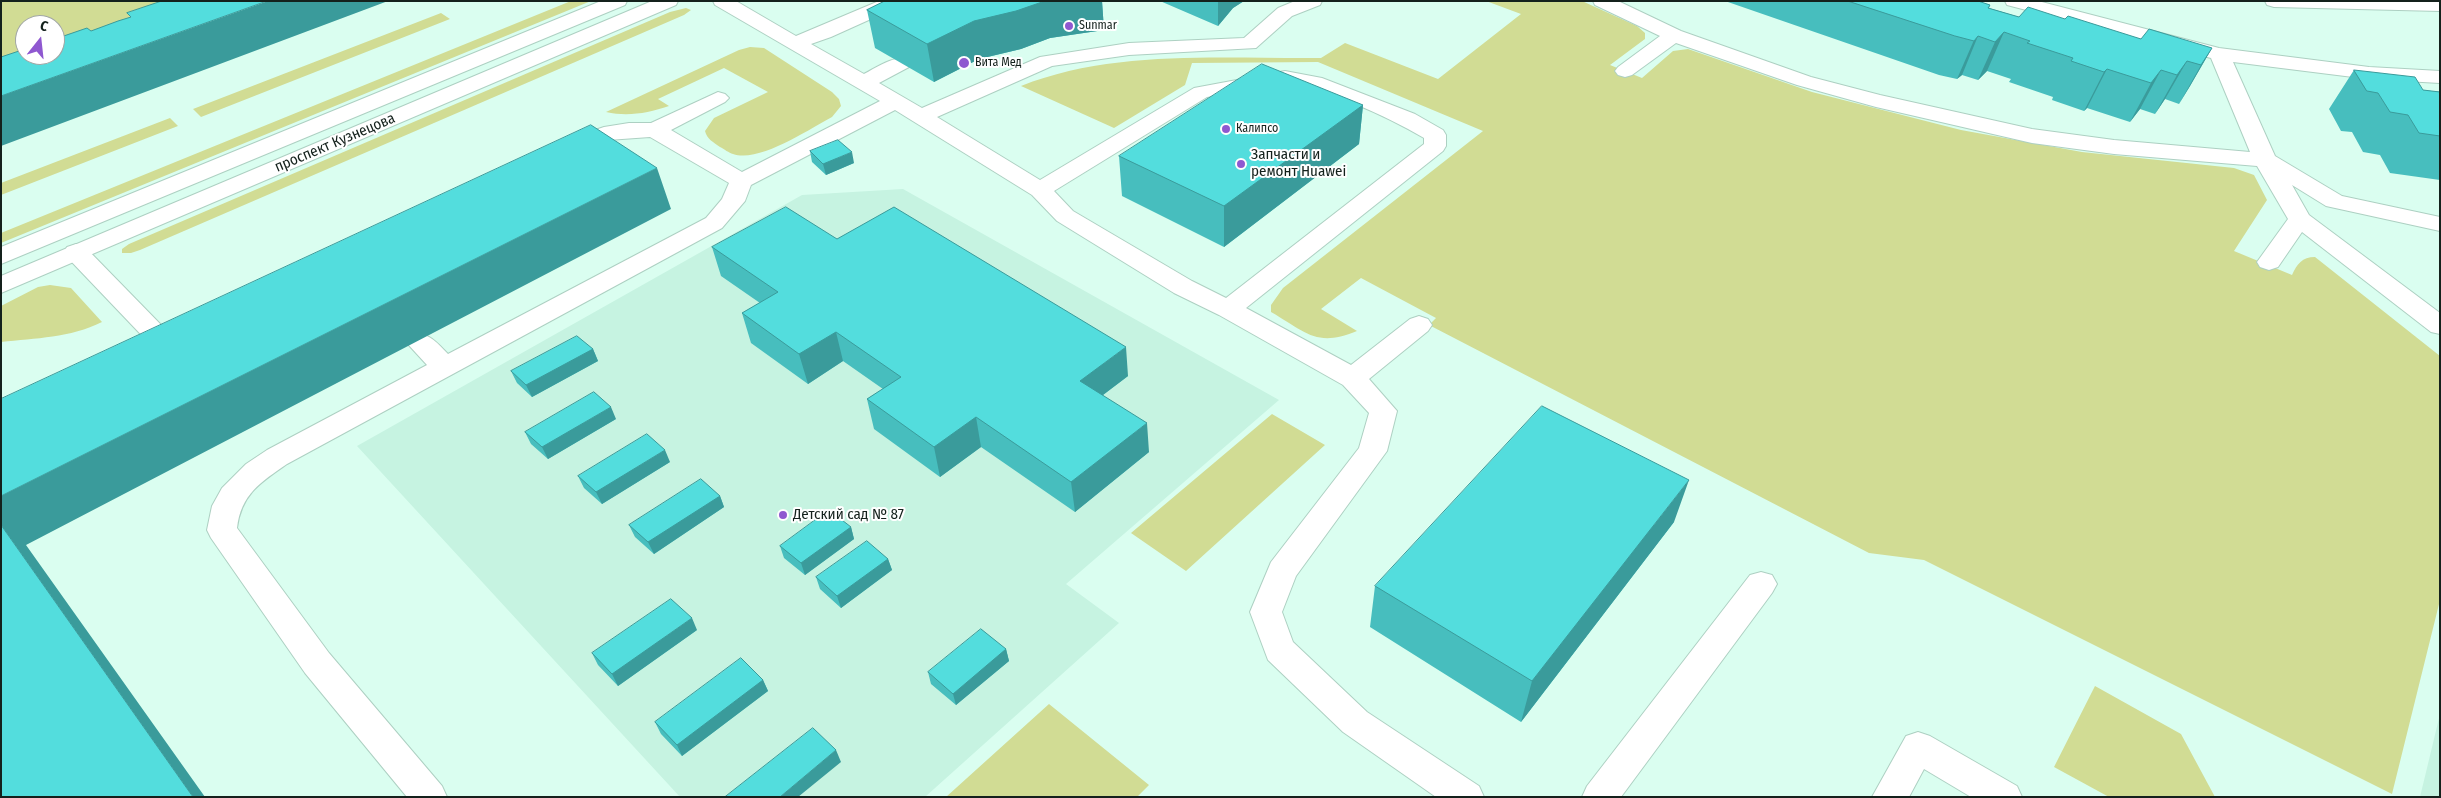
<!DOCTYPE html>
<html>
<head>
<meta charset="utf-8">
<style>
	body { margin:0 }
	#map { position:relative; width:2441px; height:798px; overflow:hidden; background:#dafef0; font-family:"Fira Sans Condensed",sans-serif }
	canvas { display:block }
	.frame { position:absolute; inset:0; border:2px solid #14211c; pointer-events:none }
	.north { position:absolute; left:15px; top:15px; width:50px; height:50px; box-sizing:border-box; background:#fff; border:1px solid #a1a6a4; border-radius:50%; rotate:16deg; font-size:14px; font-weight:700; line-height:20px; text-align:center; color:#14211c }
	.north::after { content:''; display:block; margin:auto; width:18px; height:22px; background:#8f58d0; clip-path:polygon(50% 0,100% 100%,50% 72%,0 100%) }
</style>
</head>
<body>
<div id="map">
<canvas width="2441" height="798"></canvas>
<div class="frame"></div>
<div class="north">С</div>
</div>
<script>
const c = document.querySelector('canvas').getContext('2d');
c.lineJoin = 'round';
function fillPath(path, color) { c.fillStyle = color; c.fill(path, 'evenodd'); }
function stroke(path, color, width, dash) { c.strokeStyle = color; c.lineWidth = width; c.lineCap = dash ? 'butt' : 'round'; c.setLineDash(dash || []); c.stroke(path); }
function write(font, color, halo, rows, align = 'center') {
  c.font = font + ' "Fira Sans Condensed",sans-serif'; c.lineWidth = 4; c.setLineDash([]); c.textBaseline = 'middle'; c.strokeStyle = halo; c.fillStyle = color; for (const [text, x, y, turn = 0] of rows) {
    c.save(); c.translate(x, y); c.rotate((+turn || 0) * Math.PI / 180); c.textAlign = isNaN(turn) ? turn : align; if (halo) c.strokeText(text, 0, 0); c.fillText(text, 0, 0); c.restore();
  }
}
fillPath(new Path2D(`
	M903,189l376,211 -213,184 53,39 -194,174h-245l-323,-351 445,-251z
	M2440,714v83h-20z`), '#c6f3e1');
fillPath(new Path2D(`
	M1,1h183l-129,45v-21h-30v30l-24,9z
	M571,1h20l-590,242v-10z
	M1486,1h96l55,25 8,7v6l-35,26 32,13 31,-27 15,-2 124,43 149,38 121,22 152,16 20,7 13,25 -33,51 58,24c5,-11 10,-18 23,-18l125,99v244l-48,194 -468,-234 -55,-7 -440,-228 7,-7 -75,-40 -40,31 36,22c-41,17 -51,1 -86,-19v-7l12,-17 200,-157 -165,-69 -126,1 -7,22 -71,43 -93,-42c92,-37 203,-27 300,-28l24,-15 93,36 83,-65z
	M686,8l5,2 -7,5 -544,235 -9,3h-9v-4l7,-5 541,-232z
	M441,13l9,6 -249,98 -8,-8z
	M750,47l14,1 68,44 7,7 2,7 -9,11c-23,12 -72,46 -99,37 -4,-1 -9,-5 -13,-7 -7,-5 -13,-8 -15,-16l9,-13 54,-26 -44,-24 -66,31 11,7c-21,7 -41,11 -63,6l133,-62z
	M170,118l8,8 -177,69v-12z
	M50,285l21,3 31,34c-32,16 -66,16 -101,20v-36l37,-19z
	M1272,414l53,31 -139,126 -55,-38z
	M2095,686l86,48 34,63h-106l-55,-30z
	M1049,704l100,81 -12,12h-191z`), '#d1dc94');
const lane = new Path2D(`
	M713,1h23l60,35 83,-35h25l-2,4 -71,32 -20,7 53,30c13,-7 30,-19 45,-15l3,4 -3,4 -30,16 43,25 118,-51 89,-14 115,-5 34,-30 17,-7h27l-2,4 -28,11 -36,32 -127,7 -77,11 -115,51 103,63 154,-92 91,-17 37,7 93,36 28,16 3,5v11l-3,5 -197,157 105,57 59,-46 9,-3 9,3 4,6 -4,6 -59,48 28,32 -10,40 -91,125 -14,36 11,30 74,70 112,74 5,11h-48l-93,-65 -75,-72 -18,-48 21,-50 88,-114 10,-35 -26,-28 -124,-70 -45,-22 -117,-72 -25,-26 -137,-85 -144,75 -6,16 -23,27 -435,236c-26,18 -46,30 -50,64l92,125 113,133 5,11h-40l-102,-124 -94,-135 -4,-8 5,-24 10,-18 24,-24 21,-14 160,-85 -22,-24 4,-6c18,-5 27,7 39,19l258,-136 16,-19 7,-16 -79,-46 -42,3 -40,14 -8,-2 -3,-5 3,-5 44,-15 25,-4h22l67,-31 7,2 4,4 -4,4 -54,28 71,42 138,-71 -165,-96zM1285,83c46,8 98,31 139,55v6l-198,154 -34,-17 -119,-70 -19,-20 153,-94z
	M1593,1h25l63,30 130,46 69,18 152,34 82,11 136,12 -39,-94 -204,-53 -2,-4h33l181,47 150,19 71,4v12l-71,-4 -136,-17 42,94 67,40 98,21v14l-114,-25 -34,-21 17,30 131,98v21l-9,-2 -129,-100 -24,35 -9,3 -9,-3 -3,-5 31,-43 -31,-53 -143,-12 -82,-11 -156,-36 -79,-22 -121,-42 -44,32 -7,2 -7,-2 -3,-4 3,-4 42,-31 -65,-31z
	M2265,1h175v10l-166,-4 -7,-2z
	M76,244l9,3 83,85 4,6 -4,6 -9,3 -9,-3 -83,-87 -3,-5 3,-5z
	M1761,572l11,3 5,9 -5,9 -151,204h-39l5,-11 163,-211z
	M1918,732l12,4 87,50 5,11h-51l-47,-28 -15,28h-37l34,-61z`);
const street = new Path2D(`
	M601,1h26l-2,4 -624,259v-17z
	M652,1h26l-2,4 -675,288v-17z`);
stroke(lane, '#add0c2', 2);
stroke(street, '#add0c2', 2);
fillPath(lane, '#fff');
fillPath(street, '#fff');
fillPath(new Path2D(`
	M885,1h217l2,29 -54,8 -29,11 -42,10 -45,23 -59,-34 -8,-38z
	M1160,1h84l-11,7 -15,18z
	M1725,1h253l12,4 -1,3 30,9 46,2 76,20 71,9 -22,38 -11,18 -14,-5 -10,15 -15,-5 -10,13 -43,-14 -3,3 -32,-11 1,-3 -44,-15 2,-3 -24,-8 -9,9 -16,-5 -5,4 -18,-4z
	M2354,70l69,20 17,2v88l-50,-7 -10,-18 -17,-3 -11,-20 -11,-1 -12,-22z
	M1363,105l-4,39 -135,103 -102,-51 -3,-40z
	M810,151l44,12 -28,12 -14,-13z
	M837,239l291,137 -25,19 46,57 -74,60 -94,-65 -41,30 -66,-48 -7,-30 16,-10 -40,-28 -35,23 -57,-41 -9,-30 18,-10 -39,-27 -9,-29z
	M593,349l5,12 -66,36 -15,-14 -6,-12z
	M616,419l-68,40 -17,-15 -6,-12z
	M670,462l-68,42 -18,-16 -6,-12z
	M720,496l4,11 -70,47 -19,-17 -6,-12z
	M1674,522l-153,200 -151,-95 5,-41z
	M851,527l3,12 -49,36 -21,-17 -4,-12z
	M888,559l4,11 -51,38 -21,-19 -4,-12z
	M697,630l-79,56 -20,-21 -6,-12z
	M1006,649l3,12 -53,44 -25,-21 -3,-12z
	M763,680l5,11 -86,65 -21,-22 -6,-12z`), '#47bebe');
fillPath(new Path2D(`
	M268,1h120l-387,145v-50z
	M1045,1h57l2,29 -54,8 -29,11 -42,10 -45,23 -7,-38 47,-23z
	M1218,1h26l-11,7 -15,18z
	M1990,5l-15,35 3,-4 -16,39 -5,4 31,-71z
	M2004,32l-17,39 -9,9 17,-38z
	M2212,48l-22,38 -11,18 22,-39z
	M2187,61l-22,38 -10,15 22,-39z
	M2107,69l-20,39 -3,3 20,-39z
	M2161,70l-21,39 -10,13 21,-39z
	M1363,105l-4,39 -135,103v-41z
	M852,152l2,11 -28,12 -3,-11z
	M657,168l14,41 -645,336 179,252h-12l-192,-272v-29z
	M836,332l7,29 -35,23 -9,-30z
	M1126,347l2,29 -45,34 -3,-29z
	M593,349l5,12 -66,36 -6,-12z
	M611,407l5,12 -68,40 -6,-12z
	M976,417l5,30 -41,30 -6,-30z
	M1147,423l2,29 -74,60 -4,-30z
	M665,450l5,12 -68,42 -6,-12z
	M1689,480l-15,42 -153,200 11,-41z
	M720,496l4,11 -70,47 -6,-12z
	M851,527l3,12 -49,36 -4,-12z
	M888,559l4,11 -51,38 -4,-12z
	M692,618l5,12 -79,56 -6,-12z
	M1006,649l3,12 -53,44 -3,-11z
	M763,680l5,11 -86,65 -5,-11z
	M836,750l5,12 -43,35h-18z`), '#3a9b9b');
const building = new Path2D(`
	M162,1h105l-266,95v-39l24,-8v6h30v-16l32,-11 4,3 27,-10 13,-4 -4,-4z
	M885,1h160l-29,10 -42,10 -47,23 -60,-34z
	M1848,1h130l12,4 -2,3 31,9 9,-10 37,12 3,-3 73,23 8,-10 63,19 -11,17 -14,-4 -10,14 -16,-5 -10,13 -44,-14 -3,3 -33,-11 2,-3 -46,-15 3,-2 -26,-9 -9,10 -17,-6 -4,5 -19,-5z
	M1262,64l101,41 -139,101 -105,-50z
	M2354,70l61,7 8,13 17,2v44l-21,-3 -11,-18 -18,-3 -12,-19 -11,-2z
	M591,125l66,43 -656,328v-97z
	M838,140l14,12 -29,12 -13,-13z
	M786,207l51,32 57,-32 232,140 -46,34 67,42 -76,59 -95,-65 -42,30 -67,-48 34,-22 -65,-45 -37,22 -57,-41 36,-21 -66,-45z
	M577,336l16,13 -67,36 -15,-14z
	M594,392l17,15 -69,40 -17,-15z
	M1542,406l147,74 -157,201 -157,-95z
	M647,434l18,16 -69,42 -18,-16z
	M701,479l19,17 -72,46 -19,-17z
	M829,510l22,17 -50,36 -21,-17z
	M1,525l192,272h-192z
	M867,541l21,18 -51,37 -21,-19z
	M671,599l21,19 -80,56 -20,-21z
	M981,629l25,20 -53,45 -25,-22z
	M741,658l22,22 -86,65 -22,-23z
	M813,728l23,22 -56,47h-55z`);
fillPath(building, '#53dddd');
stroke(building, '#3a9b9b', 1);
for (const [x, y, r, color] of [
	[1069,26,5,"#8f58d0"],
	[964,63,6,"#8f58d0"],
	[1226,129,5,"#8f58d0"],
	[1241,164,5,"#8f58d0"],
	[783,515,5,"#8f58d0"]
]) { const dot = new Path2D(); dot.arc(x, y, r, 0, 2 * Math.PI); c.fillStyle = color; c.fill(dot); stroke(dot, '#fff', 2); }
write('12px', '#14211c', '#fff', [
	["Sunmar",1079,26],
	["Вита Мед",975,63],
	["Калипсо",1236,129]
], 'left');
write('15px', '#14211c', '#fff', [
	["проспект Кузнецова",335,143,-23]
]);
write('15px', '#14211c', '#fff', [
	["Запчасти и",1251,155],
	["ремонт Huawei",1251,172],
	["Детский сад № 87",793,515]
], 'left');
</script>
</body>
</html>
